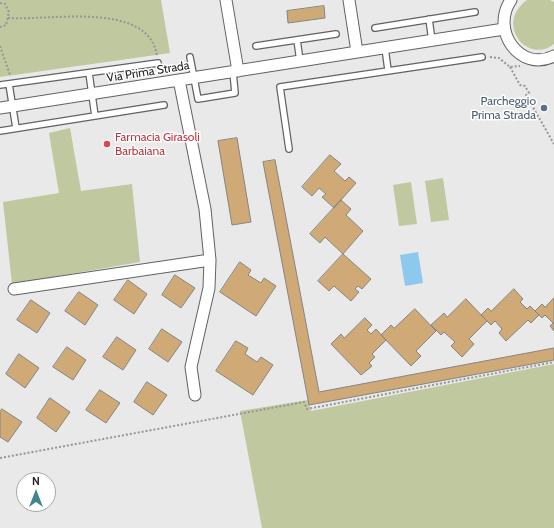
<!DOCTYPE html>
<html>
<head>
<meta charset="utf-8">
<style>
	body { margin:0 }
	#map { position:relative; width:554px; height:528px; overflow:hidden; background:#e9e9ea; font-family:Cabin,sans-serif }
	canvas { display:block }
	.north { position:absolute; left:16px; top:472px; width:40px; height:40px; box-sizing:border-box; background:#fff; border:1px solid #a7a7a8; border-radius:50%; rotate:0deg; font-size:11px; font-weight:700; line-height:16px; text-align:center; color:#242425 }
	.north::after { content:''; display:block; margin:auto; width:14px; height:18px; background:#3e858f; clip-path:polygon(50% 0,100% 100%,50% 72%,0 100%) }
</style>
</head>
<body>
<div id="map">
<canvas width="554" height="528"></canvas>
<div class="north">N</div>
</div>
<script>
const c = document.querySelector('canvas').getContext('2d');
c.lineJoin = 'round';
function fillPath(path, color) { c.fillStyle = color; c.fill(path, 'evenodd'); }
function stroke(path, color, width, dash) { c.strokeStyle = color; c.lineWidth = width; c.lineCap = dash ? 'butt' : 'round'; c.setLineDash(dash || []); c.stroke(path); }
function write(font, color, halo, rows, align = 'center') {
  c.font = font + ' Cabin,sans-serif'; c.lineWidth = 3; c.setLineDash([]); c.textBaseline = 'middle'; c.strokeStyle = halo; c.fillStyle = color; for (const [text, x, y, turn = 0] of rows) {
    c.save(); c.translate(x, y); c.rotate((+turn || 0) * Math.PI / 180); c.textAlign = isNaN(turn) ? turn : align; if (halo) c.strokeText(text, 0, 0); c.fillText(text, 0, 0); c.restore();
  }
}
fillPath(new Path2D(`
	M0,0h161l9,53 -170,24z
	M527,0h23l4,2v42c-26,21 -60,-20 -27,-44z
	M70,128l11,63 51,-7 8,78 -128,22 -9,-82 56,-9 -10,-60z
	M443,178l6,42 -18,2 -6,-41z
	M411,182l6,42 -18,2 -6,-41z
	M554,364v164h-292l-22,-117 68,-11 3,11z`), '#bfc89f');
fillPath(new Path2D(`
	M418,252l5,31 -18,3 -5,-31z`), '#8dc9ee');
const building = new Path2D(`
	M324,6l1,12 -37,5 -1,-12z
	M237,138l14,84 -19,3 -14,-84z
	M330,155l11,9 -7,7 11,10 4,-4 7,6 -22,25 -12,-11 4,-3 -7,-6 -7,8 -10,-9z
	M275,160l44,232 235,-44v12l-245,45 -46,-243z
	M341,200l10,9 -5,6 17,16 -20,23 -18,-17 -5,6 -10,-9z
	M343,254l28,25 -9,10 -4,-3 -3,3 4,3 -8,9 -17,-15 -5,5 -11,-10z
	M240,262l11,8 -3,5 13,8 3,-5 12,8 -20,30 -36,-24z
	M175,275l20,13 -14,20 -19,-13z
	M128,280l19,14 -13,20 -20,-14z
	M514,289l9,10 -3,3 7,7 3,-3 9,9 -8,8 -3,-3 -22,21 -7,-8 3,-4 -7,-8 -4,4 -10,-10 7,-7 3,3z
	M79,292l19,13 -13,20 -20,-14z
	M554,298v33l-4,-5 3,-3 -8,-8 -3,3 -7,-7 7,-7 3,3z
	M466,299l21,22 -18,18 5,5 -12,13 -11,-11 4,-4 -11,-10 -3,3 -10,-10 13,-12 3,4z
	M31,300l19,13 -13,20 -20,-13z
	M415,309l21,22 -20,20 5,5 -10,10 -30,-31 10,-10 3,3z
	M365,318l7,7 -5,5 4,4 5,-5 10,11 -14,14 3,3 -6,6 3,3 -11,9 -30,-31 10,-10 3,4z
	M162,329l20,13 -14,20 -19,-13z
	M117,337l19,13 -13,20 -20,-13z
	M236,341l12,7 -3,6 12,8 4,-5 12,8 -20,30 -37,-24z
	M67,347l19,13 -13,20 -20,-13z
	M19,354l20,14 -14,20 -19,-14z
	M147,382l20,13 -14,20 -19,-13z
	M100,390l20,13 -14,20 -20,-13z
	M50,398l20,14 -14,20 -19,-14z
	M2,409l20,13 -14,20 -8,-5v-25z`);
fillPath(building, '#cfa976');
stroke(building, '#858483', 1);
const lane = new Path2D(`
	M429,19l3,22
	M375,28l100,-16
	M297,40l3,21
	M256,46l80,-12
	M385,48l3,22
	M190,57l8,42 37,-6 -2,-21
	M89,73l6,43
	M9,84l7,44
	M0,85l158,-22
	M0,131l164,-26
	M289,149l-9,-62 202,-30`);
const street = new Path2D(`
	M226,0l12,71
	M349,0l8,52
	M511,0c-21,30 9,73 43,56
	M179,80l26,129 5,51 -1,28 -18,79 4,28
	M0,108l504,-79
	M14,289l196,-29`);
stroke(lane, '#626263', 8);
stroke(street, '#626263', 13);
stroke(new Path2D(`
	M0,3l5,1 4,8 -3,13 -6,2
	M8,18c42,3 141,-18 149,38
	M0,46l10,29
	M490,57l9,1 11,9 10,-1
	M510,67l10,18 5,1 4,7 -3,2 28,49
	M0,458l304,-56 3,7 247,-47`), '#969697', 2, [2, 2]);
stroke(lane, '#fff', 5.5);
stroke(street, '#fff', 11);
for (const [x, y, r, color] of [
	[544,108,4,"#5c6f8a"],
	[107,144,4,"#e0444e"]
]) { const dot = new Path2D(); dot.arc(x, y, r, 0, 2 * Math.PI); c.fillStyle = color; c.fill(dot); stroke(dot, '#fff', 1.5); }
write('12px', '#242425', '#fff', [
	["Via Prima Strada",148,72,-9]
]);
write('12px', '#4e5e75', '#fff', [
	["Parcheggio",536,101],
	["Prima Strada",536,115]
], 'right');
write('12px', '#be3a42', '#fff', [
	["Farmacia Girasoli",115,137],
	["Barbaiana",115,151]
], 'left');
</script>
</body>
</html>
